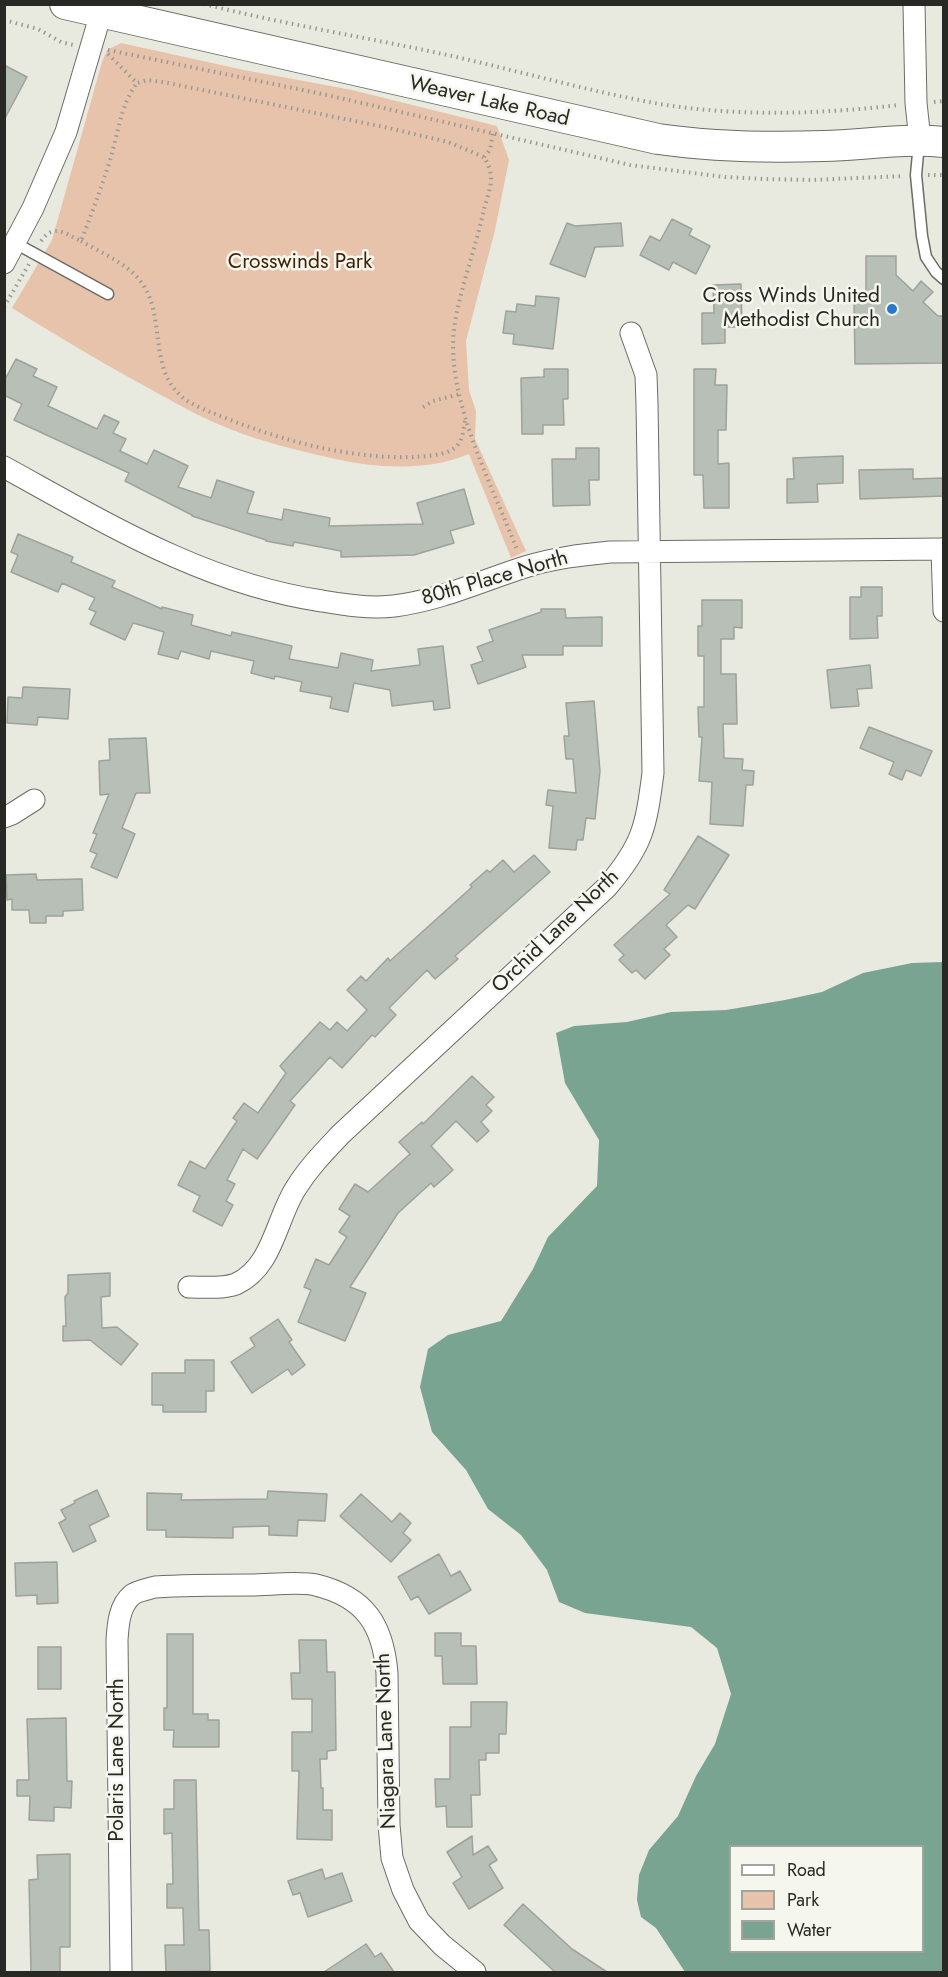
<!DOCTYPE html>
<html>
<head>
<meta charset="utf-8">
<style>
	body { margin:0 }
	#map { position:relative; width:948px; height:1977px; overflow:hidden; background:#e8e9df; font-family:Jost,sans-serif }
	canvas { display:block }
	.frame { position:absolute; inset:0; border:6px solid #282824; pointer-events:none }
	.legend { position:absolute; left:729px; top:1845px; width:195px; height:108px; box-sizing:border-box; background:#f5f6ed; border:2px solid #a3a49d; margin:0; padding:8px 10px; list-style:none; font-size:18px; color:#282824 }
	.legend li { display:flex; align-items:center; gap:12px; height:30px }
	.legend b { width:30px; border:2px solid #a3a49d }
</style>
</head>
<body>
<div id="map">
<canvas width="948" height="1977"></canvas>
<div class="frame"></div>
<ul class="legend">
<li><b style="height:8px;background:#fff"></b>Road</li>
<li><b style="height:16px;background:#e7c3ac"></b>Park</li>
<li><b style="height:16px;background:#79a492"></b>Water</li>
</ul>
</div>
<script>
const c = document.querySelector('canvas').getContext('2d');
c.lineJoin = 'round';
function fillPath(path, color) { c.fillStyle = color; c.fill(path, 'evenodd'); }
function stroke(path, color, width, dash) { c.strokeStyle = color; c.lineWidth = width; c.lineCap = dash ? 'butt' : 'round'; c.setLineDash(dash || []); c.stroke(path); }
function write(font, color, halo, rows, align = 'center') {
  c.font = font + ' Jost,sans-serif'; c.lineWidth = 5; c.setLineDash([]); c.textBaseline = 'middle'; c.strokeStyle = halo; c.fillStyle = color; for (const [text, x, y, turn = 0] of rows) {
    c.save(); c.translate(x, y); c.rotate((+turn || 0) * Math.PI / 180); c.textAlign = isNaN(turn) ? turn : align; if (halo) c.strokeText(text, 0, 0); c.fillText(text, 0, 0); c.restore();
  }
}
fillPath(new Path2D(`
	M121,43l123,27 108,20 145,36 12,34 -14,70 -29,111 3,49 7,21 -1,28 51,112 -15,7 -42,-104c-43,18 -94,14 -138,4 -34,-8 -69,-16 -101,-29 -31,-12 -60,-29 -89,-45 -44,-24 -87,-50 -129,-76l40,-68 50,-178 5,-12z`), '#e7c3ac');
fillPath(new Path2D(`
	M943,962v1010h-258l-29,-44 -15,-11 -4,-17 2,-25 10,-25 29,-34 18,-40 19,-32 16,-50 -14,-46 -26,-21 -106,-14 -26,-11 -12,-32 -26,-35 -33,-26 -22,-39 -34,-38 -12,-45 8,-38 20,-14 53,-14 32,-52 15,-32 49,-51 2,-46 -34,-57 -9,-50 18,-7 53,-4 44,-10 55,-2 59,-10 37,-8 41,-19 49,-10zM730,1846h192v106h-192z`), '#79a492');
const building = new Path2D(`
	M4,65l23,12 -23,43z
	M672,219l20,10 -3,6 21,11 -14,28 -23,-12 -4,8 -29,-15 10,-19 10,5z
	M567,223l8,3 46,-3 2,23 -28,1 -10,30 -35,-13z
	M866,256h30v19l17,16 8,-10 12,11 -10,10 15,14h6v47l-89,1 -1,-65h12z
	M741,284l1,43h-17v16l-23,1v-31h12l-1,-28z
	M536,296l23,2 -6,51 -40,-5 1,-10 -11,-1 3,-22 10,1 1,-8 18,2z
	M16,359l21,10 -4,7 24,11 -9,19 49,23 7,-14 15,7 -6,11 13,6 -6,12 27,13 7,-14 34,16 -10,21 33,11 6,-18 37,12 -7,21 35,7 2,-11 46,9 -1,8 94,-2 -6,-21 47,-14 10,35 -24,7 4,12 -40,12 -73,2v-6l-47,-9 -1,4 -27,-5v-1l-74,-24v-1l-67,-34 4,-8 -115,-53 8,-16 -18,-9v-14z
	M544,369h24v30h-5l1,26h-21v9h-21l-1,-56 23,-1z
	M694,369h22l-1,16h12l-1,45h-8v34l11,-1v45h-25l-1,-33h-9z
	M576,448h23v32h-10l1,25 -37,1 -1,-47h24z
	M843,456v27l-26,1 1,18 -31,1v-24h7l-1,-21z
	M913,469v10l31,-1v18l-84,3 -1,-29z
	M18,534l55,23 -2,5 44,19 -3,6 50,22v-2l31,8 -2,10 40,11 1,-4 60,14 -3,13 49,9 3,-15 32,7 -2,11 49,-6 -2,-16 25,-3 7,62 -16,2 -1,-9 -41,5 -2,-16 -36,-7 -6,29 -18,-4 2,-11 -32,-6 2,-9 -27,-6 -1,3 -23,-6 3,-12 -43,-10 -2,8 -28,-8 -3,8 -20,-5 6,-22 -31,-9 -8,17 -35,-16 6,-12 -7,-3 6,-11 -33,-15 -4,9 -47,-20 7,-17 -7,-3z
	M861,587h21v29h-5l1,22 -28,1v-42h11z
	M702,600h40v28l-8,-1v12h-13v35h15l1,50h-14l1,34 19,1 -1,11 12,1 -1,14h-7l-3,41 -33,-2 2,-42 -13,-1 3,-44h-3l-1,-30h6v-51h-6v-30h4z
	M541,609h24l1,9 36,-1v29h-39v9h-41l4,12 -48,17 -7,-19 12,-4 -6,-14 16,-6 -4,-11 52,-18z
	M870,665l2,23 -15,1 2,17 -28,2 -4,-38z
	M23,687l47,2 -2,30 -30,-2 -1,8 -30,-2 1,-26 14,1z
	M594,701l6,70 -5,48 -9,-1 -3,22h-6l-1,10 -27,-2 4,-42 -7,-1 2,-15 28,3 -3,-34h-7l-2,-23h5l-3,-33z
	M869,727l63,24 -11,25 -15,-6 -4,10 -13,-6 5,-12 -34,-14z
	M146,738l4,55h-14l-14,35 13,6 -18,44 -26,-11 6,-13 -7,-3 7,-17 -4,-1 16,-39 -9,1 -1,-34 11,-1 -1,-21z
	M698,836l31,19 -34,54 -7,-4 -22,20 11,12 -13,12 6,6 -25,24 -9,-9 -4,3 -13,-13 5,-5 -10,-10 56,-51 -6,-4z
	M534,855l16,17 -95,84 3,3 -23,20 -8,-9 -38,38 7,7 -21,22 -3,-2 -30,33 -12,-11 -40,44 5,4 -38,54 -14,-10 -16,31 8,4 -9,17 7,4 -11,21 -29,-15 7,-15 -22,-11 12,-24 15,8 32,-48 -4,-3 11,-15 14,10 28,-40 -6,-7 40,-44 10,8 7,-8 10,9 20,-21 -20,-20 14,-14 5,5 22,-23 2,3 82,-74 -2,-2 17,-15 3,2 13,-12 11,12z
	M36,874l1,6 45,-1 1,31 -20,1v5h-17v7h-16l-1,-13h-17v-11l-5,1 -1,-25z
	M472,1076l22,21 -8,8 6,6 -11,11 8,9 -12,11 -21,-21 -25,25 22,24 -19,17 -3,-4 -33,30 -48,74 16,6 -21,48 -47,-19 13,-32 -7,-3 12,-28 13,6 18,-28 -8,-5 11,-16 -11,-7 16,-25 13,8 42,-38 -11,-12 23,-20 1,2z
	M110,1273v23l-9,1 1,31 15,-1 21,17 -17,21 -31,-25 -27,1v-15h3l-1,-29 3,-4v-18z
	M278,1319l14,21 -3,2 16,23 -13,10 -4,-6 -36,24 -21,-31 24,-16 -5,-8z
	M185,1360h29v31h-8v21h-43v-7h-11v-32h33z
	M97,1490l12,26 -20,10 7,15 -23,11 -14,-29 7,-4 -5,-9 14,-7 -1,-2z
	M268,1491l59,3 -2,27 -27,-1 -1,16 -28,-1v-9l-36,1v11l-67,-1v-7h-19v-37l35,1 -1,6 86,-1z
	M361,1494l31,28 8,-9 11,10 -8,10 8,7 -20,22 -51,-46z
	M439,1554l12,22 9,-5 11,19 -42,24 -11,-18 -7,4 -13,-23z
	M57,1562l1,41 -21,1v-9l-21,1 -1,-33z
	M435,1633h26v13h15l1,38h-34l-1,-28h-7z
	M167,1634h26v80h15v6h11v27h-46l1,-17h-10v-22h3z
	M299,1640h27l1,32h8l1,78 -9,1v8h-7l1,29h2v22h9v30l-35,-1 2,-68h-7v-39h20v-33h-20l-1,-26h9z
	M38,1647h23v42h-23z
	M471,1702h36l-1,32h-7v19h-13v7h-7l1,35h-9l1,32h-25l-1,-21 -10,1 -1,-28h15v-52h21z
	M66,1718l1,63h5l-1,27 -17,-1v14l-25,-1 1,-24h-13v-16h12l-2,-61z
	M174,1780h22l3,150h10l1,41 -44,1 -1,-27h19l-1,-37h-16v-24h6l-1,-51 -8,1v-25h10z
	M472,1836l1,19 15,-9 9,14 -8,5 14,23 -34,21 -16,-26 9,-6 -15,-25z
	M70,1854v93h-10v25h-29l-2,-92 9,-1 -1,-24z
	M322,1869l3,10 17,-6 10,28 -44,16 -8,-24 -7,2 -5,-14z
	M523,1904l49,45 35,23h-52l-51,-47z
	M366,1944l9,13 6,-4 13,19h-70z`);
fillPath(building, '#b8bfb7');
stroke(building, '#9da39b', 1.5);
const lane = new Path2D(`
	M919,143l-3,32 6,61 4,21 10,15 8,7
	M15,243l93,51`);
const street = new Path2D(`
	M914,4l2,99 4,37
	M4,263l29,-55 33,-76 35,-119
	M4,467c102,56 201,117 318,134 23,4 49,8 72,5 47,-6 87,-25 131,-39 28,-9 56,-12 85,-15l334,-3
	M942,549l2,62
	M4,817l8,-3 22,-14
	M189,1287c14,0 34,2 47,-3 37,-17 40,-65 60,-96 13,-21 29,-37 45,-54l266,-247c36,-42 39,-60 46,-114l-6,-369 -1,-29 -15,-42
	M121,1972l-4,-332c1,-15 2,-34 15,-45 5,-4 16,-6 23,-8 32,-2 64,-2 96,-2 18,0 49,-4 65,0 49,12 67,40 71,88l2,152 3,33 11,32 16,31 23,24 33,27`);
const secondary = new Path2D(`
	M65,4l593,135c56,8 110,9 166,7 40,-1 80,-8 120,-4`);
stroke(lane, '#6d6d65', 13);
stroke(street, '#6d6d65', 23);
stroke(secondary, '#6d6d65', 32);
stroke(new Path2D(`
	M204,4c79,20 160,33 239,50 73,16 144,37 217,50 79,13 160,10 239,1
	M4,20l34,9 23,13 13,3
	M108,50l219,45 303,70 95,12 39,2 49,1 90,-4
	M108,54l29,29 11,-3 20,3 216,44 64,15 36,15c4,6 7,14 7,21 0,10 -4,21 -7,31 -8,39 -25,82 -30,120 -8,71 38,155 63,221
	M934,102l10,-1
	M484,157l6,-7 3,-17
	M928,175h16
	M41,241c13,-18 23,-8 40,0 11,-28 21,-55 30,-84 7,-24 10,-53 26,-74
	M81,241c20,12 46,22 60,41 25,32 7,85 40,114 9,8 22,13 32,17 63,26 132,46 200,44 13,-1 29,-1 40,-8 10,-6 10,-18 12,-28
	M4,307l25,-43
	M423,407l10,-6 27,-7`), '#999a92', 4, [1.5, 4.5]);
stroke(lane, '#fff', 10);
stroke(street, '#fff', 21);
stroke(secondary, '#fff', 30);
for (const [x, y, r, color] of [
	[892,309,6,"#287ac9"]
]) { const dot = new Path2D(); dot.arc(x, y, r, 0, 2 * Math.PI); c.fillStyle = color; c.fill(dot); stroke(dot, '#f5f6ed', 2); }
write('21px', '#282824', '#f5f6ed', [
	["Weaver Lake Road",489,102,13],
	["80th Place North",495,579,-16],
	["Orchid Lane North",556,932,-44],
	["Niagara Lane North",387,1741,-92],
	["Polaris Lane North",118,1760,-90]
]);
write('21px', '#421f03', '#f5f6ed', [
	["Crosswinds Park",300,263]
]);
write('21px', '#282824', '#f5f6ed', [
	["Cross Winds United",880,297],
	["Methodist Church",880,321]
], 'right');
</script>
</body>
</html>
